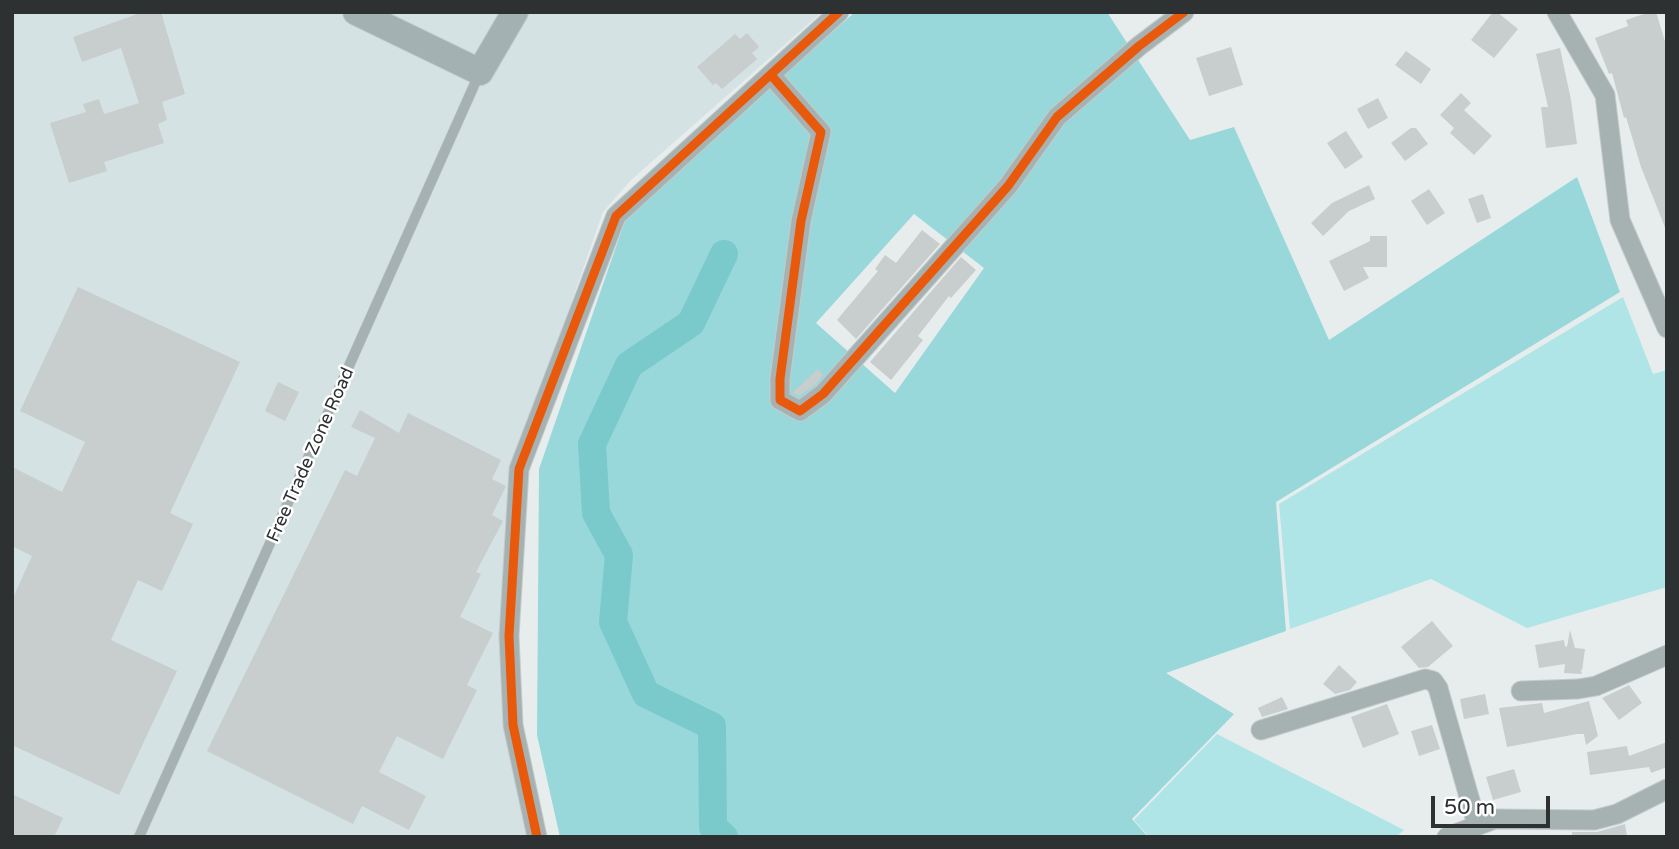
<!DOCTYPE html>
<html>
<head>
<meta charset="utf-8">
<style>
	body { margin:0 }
	#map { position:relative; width:1679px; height:849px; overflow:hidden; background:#e7eded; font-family:"Varela Round",sans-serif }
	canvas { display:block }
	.frame { position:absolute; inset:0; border:14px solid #2d3131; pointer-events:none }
	.scale { position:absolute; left:1431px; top:796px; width:119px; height:32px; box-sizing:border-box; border:4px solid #2d3131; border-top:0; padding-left:9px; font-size:21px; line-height:24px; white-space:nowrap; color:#2d3131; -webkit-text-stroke:5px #fff; paint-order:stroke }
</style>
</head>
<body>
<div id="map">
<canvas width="1679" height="849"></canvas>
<div class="frame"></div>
<div class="scale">50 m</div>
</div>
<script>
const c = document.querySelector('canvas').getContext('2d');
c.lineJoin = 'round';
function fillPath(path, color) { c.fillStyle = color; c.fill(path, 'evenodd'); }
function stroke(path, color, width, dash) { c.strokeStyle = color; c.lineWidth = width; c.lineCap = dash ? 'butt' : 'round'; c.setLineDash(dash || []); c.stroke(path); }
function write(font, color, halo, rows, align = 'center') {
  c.font = font + ' "Varela Round",sans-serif'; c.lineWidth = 5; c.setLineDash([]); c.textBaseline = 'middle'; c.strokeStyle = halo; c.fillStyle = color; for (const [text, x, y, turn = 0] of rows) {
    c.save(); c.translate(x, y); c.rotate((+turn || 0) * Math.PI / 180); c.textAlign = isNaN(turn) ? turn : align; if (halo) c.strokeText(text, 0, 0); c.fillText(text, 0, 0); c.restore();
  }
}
fillPath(new Path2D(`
	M12,12h810l-192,169 -27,31 -79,225 -9,299 23,101h-526z`), '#d5e2e3');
fillPath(new Path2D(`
	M1623,297l30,77 14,-4v217l-140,41 -96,-49 -141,50 -11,-125z
	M1217,734l187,96 -8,7h-247l-15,-17z`), '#afe5e7');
fillPath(new Path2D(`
	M855,12h252l83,128 44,-13 95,213 248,-163 43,115 -344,210 10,129 -120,42 68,41 -102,105 16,18h-588l-23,-102 2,-266 89,-257zM914,214l70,54 -89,125 -79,-70z`), '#99d8da');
stroke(new Path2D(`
	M724,837l-11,-10 -1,-101 -66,-32 -33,-72 6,-67 -23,-42 -4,-69 37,-79 62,-42 33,-69`), '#7ac9cb', 28);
fillPath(new Path2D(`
	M143,12h18l24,82 -23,8 5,18 -9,4 6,19 -60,19 3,9 -38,12 -19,-60 36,-11 -3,-8 16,-5 5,15 35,-11 -18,-55 -39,14 -9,-25z
	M1493,12h4l21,17 -24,29 -23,-18z
	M1650,12h6l11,36 -1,182 -25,-63 -15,-50 -2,1 -12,-45 -3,1 -14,-36 33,-12 -2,-6z
	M747,33l12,14 -7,6 5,6 -35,30 -6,-6 -3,2 -16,-18 38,-33 5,5z
	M1231,47l12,38 -34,11 -13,-38z
	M1560,48l11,52 6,44 -31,4 -5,-41h7l-12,-53z
	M1406,51l25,18 -10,15 -26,-19z
	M1461,93l10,10 -7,7 28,26 -18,19 -24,-22 4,-5 -14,-13z
	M1378,98l10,20 -20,11 -11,-20z
	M1411,128h5l12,16 -23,17 -14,-18z
	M1346,131l17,26 -18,12 -18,-26z
	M1369,185l6,14 -26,12 -26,25 -12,-13 21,-20z
	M1429,189l16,24 -18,12 -16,-24z
	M1483,194l8,24 -14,5 -9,-24z
	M922,230l18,14 -84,95 -19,-19 41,-49 -3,-2 10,-14 11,8z
	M1370,236h17v31h-24l6,11 -25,13 -15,-30 41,-20z
	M961,257l15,13 -25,28 -2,-2 -31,40 5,4 -32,40 -21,-18z
	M78,287l162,75 -70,151 23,11 -31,67 -24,-11 -27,60 66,31 -58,124 -107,-50v-145l20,-44 -20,-10v-79l50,25 23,-50 -65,-31z
	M818,369l5,6 -8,10 -16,11 -4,-2 -2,-2z
	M278,382l21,10 -14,29 -20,-10z
	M360,410l39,23 9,-20 93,47 -9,19 14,7 -14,29 11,6 -27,51 5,2 -21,43 33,16 -26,52 10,5 -34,69 -46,-23 -18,36 47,24 -17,34 -47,-24 -9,18 -146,-73 138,-281 12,6 18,-38 -24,-11z
	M1432,621l21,25 -25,21 -9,1 -18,-21z
	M1570,630l5,18 10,1 -3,22 -2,-3 2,6 -18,-1 1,-9 -26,4 -4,-23 29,-5 1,6 2,1z
	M1339,665l18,17 -7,8 -15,4 -12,-10z
	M1629,685l13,18 -23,17 -17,-22z
	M1485,694l4,20 -25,5 -4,-20z
	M1282,697l6,12 -26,8 -4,-9z
	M1589,701l9,35 -12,9 -2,-11h-7l-70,13 -8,-39 43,-5 2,10z
	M1387,704l12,30 -36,14 -12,-31z
	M1432,725l8,24 -21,7 -8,-25z
	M1667,742v25l-16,6 -2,-6 -59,8 -3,-23 40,-6 2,10z
	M1514,769l7,23 -28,8 -7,-23z
	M12,794l51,24 -9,19h-42z
	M1625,824l2,13h-55v-5h25z`), '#c8cdcd');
const lane = new Path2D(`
	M139,837l341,-765`);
const street = new Path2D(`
	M1557,12l48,83 15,125 47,108
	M771,75l50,57 -20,89 -21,158v21l20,11 23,-17 185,-208 49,-69 82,-71 45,-34
	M1521,691l57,-2 18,-3 71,-31
	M1261,730l164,-51 8,2 5,7 39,137
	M537,837l-24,-112 -4,-89 10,-167 97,-253 223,-204
	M1447,837l48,-18 99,1 23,-6 50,-25`);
const secondary = new Path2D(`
	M356,12l124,60 35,-60`);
stroke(lane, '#c6caca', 11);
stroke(street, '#c6caca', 21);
stroke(secondary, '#c6caca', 28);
stroke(lane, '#a6b2b2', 10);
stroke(street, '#a6b2b2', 19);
stroke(secondary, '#a4b1b2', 26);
stroke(new Path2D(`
	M771,75l50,57 -20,89 -21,158v21l20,11 23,-17 185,-208 49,-69 82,-71 45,-34
	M537,837l-24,-112 -4,-89 10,-167 97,-253 223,-204`), '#e8590c', 9);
write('18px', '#2d3131', '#fff', [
	["Free Trade Zone Road",311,455,-66]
]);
</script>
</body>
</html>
